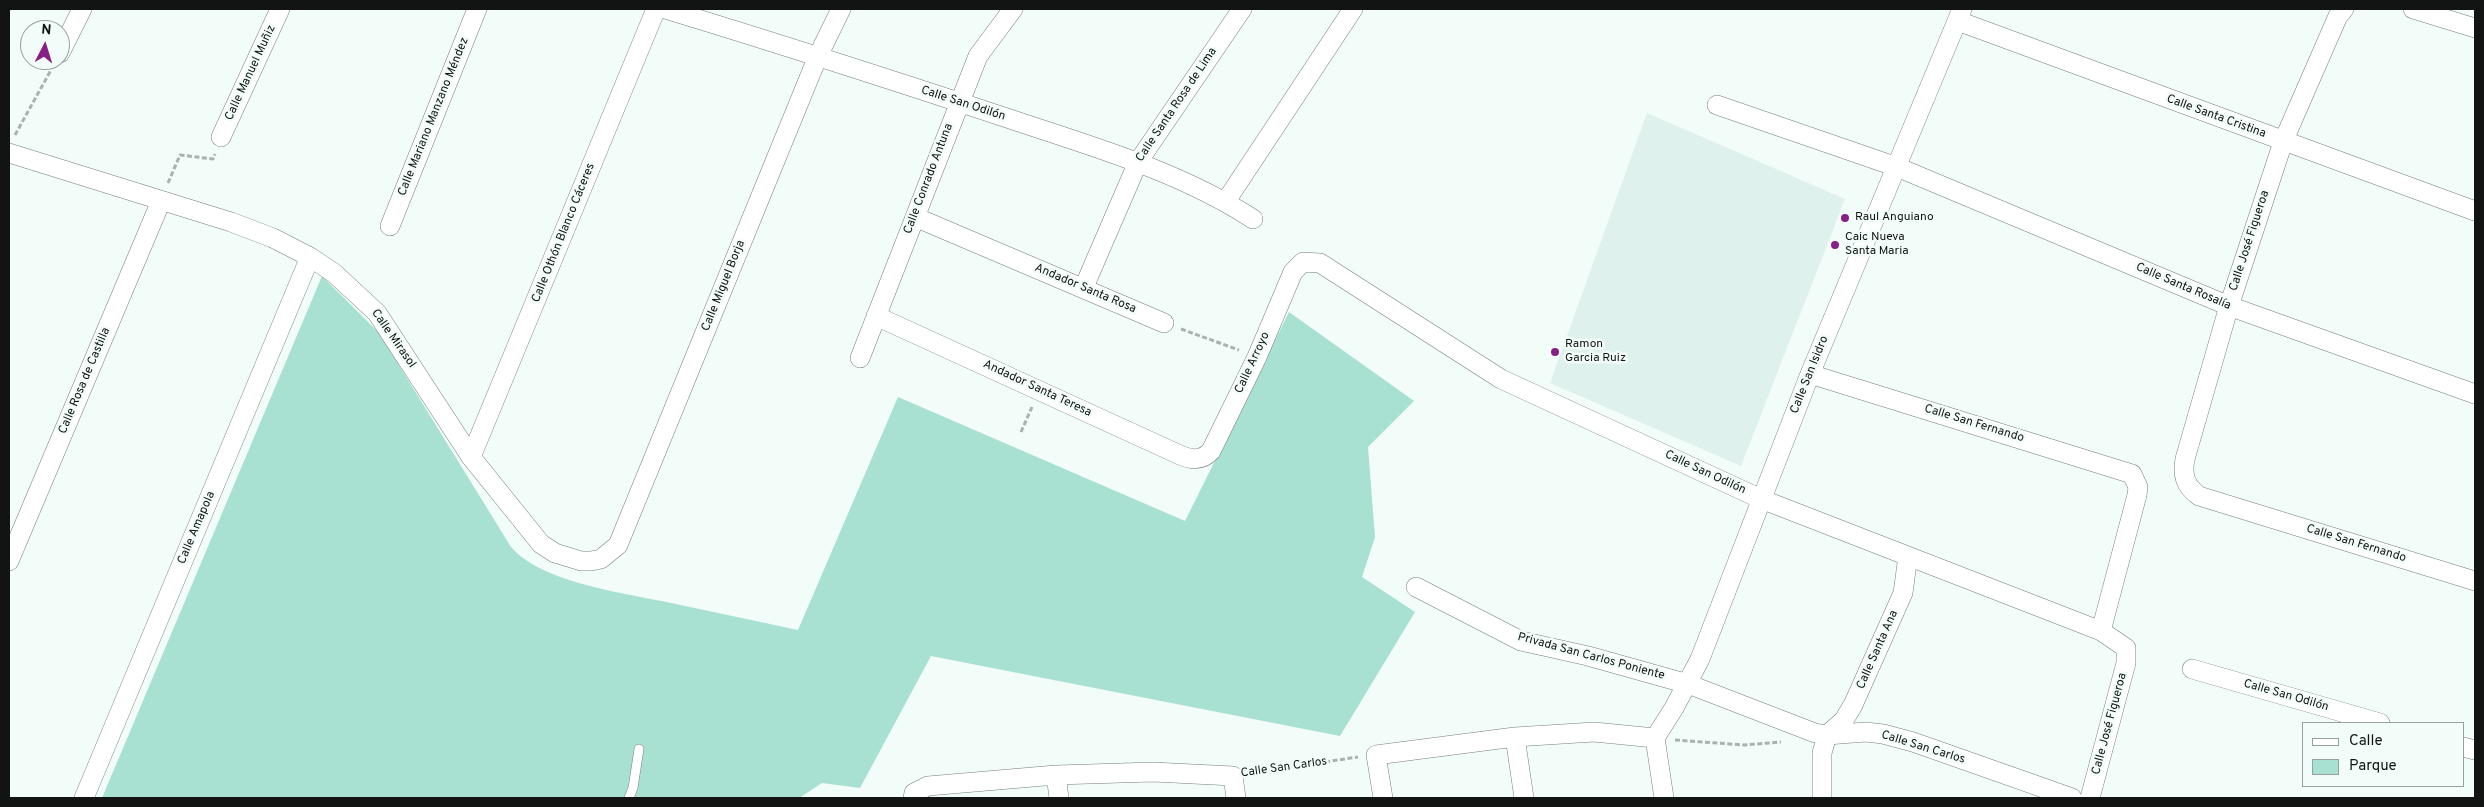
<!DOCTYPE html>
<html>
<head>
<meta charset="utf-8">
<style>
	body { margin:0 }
	#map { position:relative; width:2484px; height:807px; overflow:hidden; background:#f2fcf9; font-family:Overpass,sans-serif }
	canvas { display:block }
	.frame { position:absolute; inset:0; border:10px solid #111413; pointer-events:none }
	.legend { position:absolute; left:2302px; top:722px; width:162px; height:65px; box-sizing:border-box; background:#f2fcf9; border:1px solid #989f9d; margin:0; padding:6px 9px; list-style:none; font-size:15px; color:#111413 }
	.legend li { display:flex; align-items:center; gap:10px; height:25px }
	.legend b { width:25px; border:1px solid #989f9d }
	.north { position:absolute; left:20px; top:20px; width:50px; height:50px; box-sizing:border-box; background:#f2fcf9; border:1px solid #989f9d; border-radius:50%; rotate:5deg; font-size:14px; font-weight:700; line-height:20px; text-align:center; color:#111413 }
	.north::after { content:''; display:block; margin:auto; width:18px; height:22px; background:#861f86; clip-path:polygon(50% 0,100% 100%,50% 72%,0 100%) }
</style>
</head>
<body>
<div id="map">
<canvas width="2484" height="807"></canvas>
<div class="frame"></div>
<ul class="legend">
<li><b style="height:6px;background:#fff"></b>Calle</li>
<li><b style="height:14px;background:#a8e0d2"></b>Parque</li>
</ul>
<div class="north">N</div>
</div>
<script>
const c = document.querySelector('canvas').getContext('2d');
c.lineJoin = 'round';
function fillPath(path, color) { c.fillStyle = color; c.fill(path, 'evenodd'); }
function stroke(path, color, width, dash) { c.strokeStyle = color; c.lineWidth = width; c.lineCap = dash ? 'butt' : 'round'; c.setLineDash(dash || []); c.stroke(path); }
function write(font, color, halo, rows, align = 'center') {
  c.font = font + ' Overpass,sans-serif'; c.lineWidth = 5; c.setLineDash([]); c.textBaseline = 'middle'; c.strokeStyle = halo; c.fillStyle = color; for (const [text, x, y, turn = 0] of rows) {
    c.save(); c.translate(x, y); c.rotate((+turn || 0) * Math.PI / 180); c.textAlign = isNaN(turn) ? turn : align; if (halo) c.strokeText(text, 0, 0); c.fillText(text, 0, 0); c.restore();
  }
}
fillPath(new Path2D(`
	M1647,113l198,86 -104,267 -191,-83z`), '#dff1ed');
fillPath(new Path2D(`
	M322,276l57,57 132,214c31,36 114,46 160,56 42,9 85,18 127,27l100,-233 287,124 104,-209 125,89 -46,46 7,90 -13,40 53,35 -75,124 -409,-80 -71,132 -38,-5 -23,15h-697z`), '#a8e0d2');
const service = new Path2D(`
	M629,798l4,-10 6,-39`);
const minor = new Path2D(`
	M665,9c115,35 230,72 345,110 83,28 169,52 243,100
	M2344,9l-6,7 -55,126 -54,164 -44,153c-3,16 0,27 14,37l276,85
	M2413,9l62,19
	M1958,21l517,190
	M60,53l22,-44
	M1717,105l180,62 332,139 246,88
	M221,137l59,-128
	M9,153l222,69 42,16 37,19 24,16 43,40 94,144 70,87 14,9 26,8h10l10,-2 17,-14 200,-489 23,-47
	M1226,201l127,-192
	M915,217l249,106
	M390,226l87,-217
	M1084,287l54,-125 104,-153
	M876,316l304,139c11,5 22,6 31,-4l46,-94 36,-85 10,-10 17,1 181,116 260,120 340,132 25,17v15l-36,135
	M860,358l118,-302 35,-47
	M1810,374l322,100 6,13 -1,8 -36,136
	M471,457l185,-448
	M9,561l152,-360
	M1416,587l105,54 67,15 100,28 127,49 12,2 39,-3 17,2 30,8 159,56
	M2192,669l188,54
	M1827,735l17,-15 9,-15 50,-112 5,-37
	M1515,737l9,61
	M1655,738l19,-30 26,-49 110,-285 152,-365
	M1655,738l9,60
	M2463,747l12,3
	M1056,775l3,23
	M84,798l226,-541
	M913,798l1,-5 14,-7 128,-11 97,-3 80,4 3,22
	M1383,798l-7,-43 139,-18 79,-5 61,6
	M1822,798v-45l5,-18`);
stroke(service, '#767e7c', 10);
stroke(minor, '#767e7c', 20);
stroke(new Path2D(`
	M15,135l36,-65
	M168,183l12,-28 33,4 2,-5
	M1181,329l58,21
	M1021,432l11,-25
	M1675,740l69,5 37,-3
	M1251,773l107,-16`), '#aab2af', 3, [5, 2.5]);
stroke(service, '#fff', 9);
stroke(minor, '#fff', 19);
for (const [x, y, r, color] of [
	[1845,218,5,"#861f86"],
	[1835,245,5,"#861f86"],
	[1555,352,5,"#861f86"]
]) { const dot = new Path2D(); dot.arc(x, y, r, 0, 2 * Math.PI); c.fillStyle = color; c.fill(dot); stroke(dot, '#f2fcf9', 2); }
write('12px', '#111413', '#f2fcf9', [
	["Calle Manuel Muñiz",251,73,-65],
	["Calle San Odilón",963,104,18],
	["Calle Santa Rosa de Lima",1177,105,-56],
	["Calle Mariano Manzano Méndez",434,117,-68],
	["Calle Santa Cristina",2216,117,20],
	["Calle Conrado Antuna",929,179,-69],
	["Calle Othón Blanco Cáceres",564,233,-68],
	["Calle José Figueroa",2250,241,-72],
	["Calle Miguel Borja",724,286,-68],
	["Calle Santa Rosalía",2183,287,23],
	["Andador Santa Rosa",1085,289,23],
	["Calle Mirasol",393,339,55],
	["Calle Arroyo",1253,363,-65],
	["Calle San Isidro",1810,375,-68],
	["Calle Rosa de Castilla",85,381,-67],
	["Andador Santa Teresa",1037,389,25],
	["Calle San Fernando",1974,424,17],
	["Calle San Odilón",1705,473,25],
	["Calle Amapola",197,528,-67],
	["Calle San Fernando",2356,544,17],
	["Calle Santa Ana",1878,650,-66],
	["Privada San Carlos Poniente",1591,657,15],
	["Calle San Odilón",2286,696,16],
	["Calle José Figueroa",2110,724,-75],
	["Calle San Carlos",1923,748,17],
	["Calle San Carlos",1284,768,-8]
]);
write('12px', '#111413', '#f2fcf9', [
	["Raul Anguiano",1855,218],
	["Caic Nueva",1845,238],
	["Santa Maria",1845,252],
	["Ramon",1565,345],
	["Garcia Ruiz",1565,359]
], 'left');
</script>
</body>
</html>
